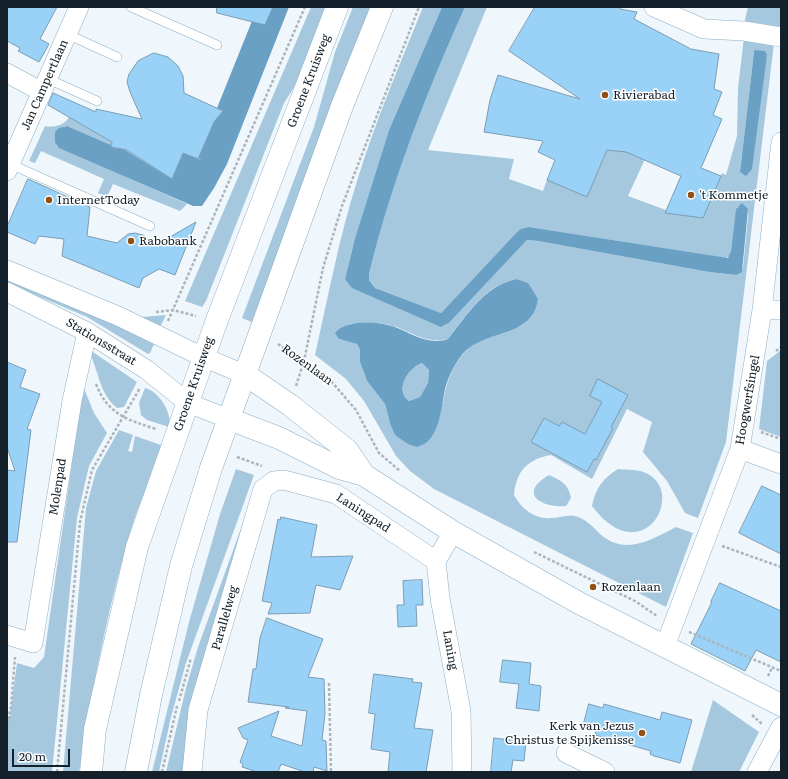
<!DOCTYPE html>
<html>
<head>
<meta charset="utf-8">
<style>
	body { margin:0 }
	#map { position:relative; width:788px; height:779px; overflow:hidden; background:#f0f7fc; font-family:Literata,serif }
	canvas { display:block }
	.frame { position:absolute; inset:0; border:8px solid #14212a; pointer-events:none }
	.scale { position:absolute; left:12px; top:749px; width:58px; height:18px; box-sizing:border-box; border:2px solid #14212a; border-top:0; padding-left:5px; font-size:12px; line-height:14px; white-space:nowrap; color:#14212a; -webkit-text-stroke:3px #fff; paint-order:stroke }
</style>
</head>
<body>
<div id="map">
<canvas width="788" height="779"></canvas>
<div class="frame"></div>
<div class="scale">20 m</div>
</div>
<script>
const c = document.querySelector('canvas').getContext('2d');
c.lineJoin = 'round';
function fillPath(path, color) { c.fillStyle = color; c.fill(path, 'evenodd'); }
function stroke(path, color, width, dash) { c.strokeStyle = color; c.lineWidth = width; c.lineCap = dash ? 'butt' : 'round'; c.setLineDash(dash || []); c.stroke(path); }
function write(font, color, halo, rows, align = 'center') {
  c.font = font + ' Literata,serif'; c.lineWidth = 3; c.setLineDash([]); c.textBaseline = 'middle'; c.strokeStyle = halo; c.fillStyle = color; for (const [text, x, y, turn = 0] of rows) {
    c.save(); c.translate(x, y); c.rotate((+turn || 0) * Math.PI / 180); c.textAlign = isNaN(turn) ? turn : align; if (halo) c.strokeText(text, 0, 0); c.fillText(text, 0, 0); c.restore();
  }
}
fillPath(new Path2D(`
	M311,7h19l-30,71 -16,25 -78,198 -4,6 -17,-6z
	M353,7h19l-118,316 -12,-5 72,-191 21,-75z
	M423,7h19l-53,123 -34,108 -10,41 99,47 5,-3 78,-83 11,1 171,31 27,3 7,-7 5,-52v-7l-11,-2 -6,44 -1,5 -4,2 -197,-31 -13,6 -75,80 -66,-25 -6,-8v-6c23,-93 57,-180 96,-267h22l-59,143 86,9 -5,20 34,12 5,-14 40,17 19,-44 21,-1 18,8 -18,39 38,14 38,5 18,-42 4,2 11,-39 1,-48 6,-51 30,6 -48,399 -28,76 -13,-5 -18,-32 -24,-29 9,-30 -25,-13 -35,70 -41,-24c-23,4 -35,16 -37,40 7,13 21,25 37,23 8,0 17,-4 24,-2 10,2 18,11 25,18 25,22 51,6 76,-7l17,6 -27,74 -232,-118 -24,-18 -14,-15 -32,-55 -18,-22 -31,-24c13,-58 24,-117 42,-174 18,-59 43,-117 66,-174zM754,52l13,3 -27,117zM516,279l22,20c-5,35 -33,28 -58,41 -23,13 -34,39 -37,64l-53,19 -5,-19 -18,-23 -7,-19v-12l-3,-6 -18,-5 11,-15c11,-1 23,-2 34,0 25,3 35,21 64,15 19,-25 36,-53 68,-60z
	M748,7h33v21l-37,-4z
	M69,117l43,25 -1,3 -44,-19h-3l-9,17 2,3 130,58 -7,7 -67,-27 -6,13 -9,-4 6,-14 -63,-28 -6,12 -6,-2 16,-35c9,2 20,-1 24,-9z
	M7,276l148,66 -5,11 -2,1 -61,-37 -80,-34z
	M166,315l-6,12 -18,-10z
	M87,348l50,34 -13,25 -7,1c-19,-15 -18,-40 -30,-60z
	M781,350v87l-22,-8 8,-68z
	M422,363l7,7 -1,13 -8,14 -11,4c-15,-11 -1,-33 13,-38z
	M83,386l11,27 13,20 -18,33 -12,52 -25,254h-45v-49l3,-8 7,-52 17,5 10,-11z
	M145,388c14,3 28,26 24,39l-22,-7 -6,-5 -2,-12z
	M119,430l14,5 -5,16 4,1 3,-16 29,10c-9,25 -22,49 -30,74 -25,81 -42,168 -55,252h-16l23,-264 10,-37z
	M236,469l18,6 -68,188 -15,54 -12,55h-7l37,-150 31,-108z
	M618,469c9,1 22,0 30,5 38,21 -6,98 -56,32 3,-17 11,-28 26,-37z
	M549,475c12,5 20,10 22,23l-5,8c-26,2 -48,-13 -17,-31z
	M256,487l-68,285h-22l20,-84 12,-41z
	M713,700l46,32 -20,40h-48z`), '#a6c8df');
fillPath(new Path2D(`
	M273,7h16l-62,157 -13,24 -12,18h-9l-134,-58 -4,-5v-11l4,-4 8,-2 44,19v2l8,2v-3l53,33 11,-26 18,7 -3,-2 21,-47h4l-6,-3 35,-87z
	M442,7h23c-39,87 -73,174 -96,267v6l6,8 66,25 75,-80 5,-4 8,-2 199,31 3,-7 5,-42 6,-6 6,6 -6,63 -6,3 -27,-3 -171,-31 -11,-1 -78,83 -8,4 -89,-39 -7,-9 10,-41 34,-108z
	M755,50l10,1 2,4 -15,114 -6,7 -6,-4 14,-120z
	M516,279l12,4 10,16c-5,41 -54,28 -77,57 -7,9 -13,22 -16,33 -3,15 -5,41 -17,52 -3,3 -7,4 -11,6l-9,-3 -13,-9 -5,-12 -5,-19 -18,-23 -7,-19v-12l-3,-6 -18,-5 -4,-6c11,-14 44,-12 60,-6 13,5 27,14 41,14 4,0 9,-1 12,-2 20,-25 35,-52 68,-60zM422,363l7,7 -1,13 -8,14 -11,4c-15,-11 -1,-33 13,-38z`), '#6aa0c4');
const building = new Path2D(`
	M7,7h50l-17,32 9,5 -10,18 -21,-11 2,-3 -13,-7z
	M217,7h56l-8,18 -48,-12z
	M535,7h86l-1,2 17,3 -3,7 57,30 28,5 -5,35 8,3 -9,23 9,4 -21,49 20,8 -18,42 -38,-5 16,-37 -55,-24 -19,-2 -20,47 -40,-17 8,-20 -17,-8 5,-11 -59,-9 6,-32 8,-25 82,24 -71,-48z
	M154,53l14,4 10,9 5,10 1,17 39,18 -9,11 -16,37 -15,-6 -11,26 -45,-29 -16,-3 1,-5 -64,-37 5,-12 43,19v-3l46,10 -12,-27 -3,-10 2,-8 9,-13z
	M28,179l62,28 -3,29 30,7 11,-9 7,-1 8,2 13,10 40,-23 -21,53 -16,-6 -16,9 -4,10 -77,-32 2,-17 -25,-3 -4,8 -28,-12v-5z
	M7,362l19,8 -6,17 20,7 -13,35 4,1 -14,112h-10v-72l8,1 -8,-24z
	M598,379l30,16 -17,32 2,1 -17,32 -2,-1 -7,13 -56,-30 13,-24 15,8 3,-4 23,12 17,-32 -12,-6z
	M762,486l19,9v59l-42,-21z
	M281,517l36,8 -6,32 42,-1 -13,34 -24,-5 -6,28 -42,1 4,-11 -10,-2 16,-82 2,1z
	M422,580l1,25h-7l1,21 -19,1 -1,-22h7l-1,-24z
	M720,583l61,28v51l-25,-12 -11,21 -54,-27 21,-42h-1z
	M267,618l56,21 -15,38 16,2 1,35 -3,26 4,1 1,30 -13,-4 -1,5h-8l-24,-8 -3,8h-21l-15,-5 1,-2 -3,-3 8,-22 -5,-2 -5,-10 41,-17 -8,25 31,10 5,-35 -22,-3 4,-1 -41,-5 5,-33h3l4,-31z
	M503,660l28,3 -2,21 12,2 -2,25 -23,-3 3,-24 -19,-2z
	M374,674l39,5 -1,3 10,1 -8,45 19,2 -7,42h-38l2,-20 -19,-3 4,-35 -6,-1z
	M589,704l14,4 1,-4 56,16 2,-8 30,8 -12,43 -26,-7 -4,-2 1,-3 -56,-16 1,-4 -13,-4z
	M494,738l32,4 -2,19 -11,-1 -2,12h-20z`);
fillPath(building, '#99d1f7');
stroke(building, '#7b9db3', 1);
const lane = new Path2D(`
	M131,7l86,38
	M67,34l50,23
	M48,79l49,22
	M10,164l140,62`);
const street = new Path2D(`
	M654,7l50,22 40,2 37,6
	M7,73l35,19
	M7,171l72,-164
	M7,270l111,46 85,41 43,18
	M7,292l80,40 60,38 41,33 41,16
	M762,310h19
	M740,449l41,15
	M453,532l-17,29 4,37 21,113 1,61
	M7,635l26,8 39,-242 15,-69
	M665,646l75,-197 22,-139 19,-168
	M566,753l39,19
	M192,772l6,-62 65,-221 11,-8 10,-1 52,14 100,67
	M757,772l24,-45`);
const secondary = new Path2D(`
	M246,375l44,30 57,45 17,25
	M229,419l50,19 60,30 25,7 89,57 126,71 202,102`);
const primary = new Path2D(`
	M91,772l4,-43 42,-182 80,-227 120,-313
	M136,772l15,-77 30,-129 30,-98 131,-362 40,-99`);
stroke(lane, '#8badc4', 10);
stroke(street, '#8badc4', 20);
stroke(secondary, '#8badc4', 23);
stroke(primary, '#8badc4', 23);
stroke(new Path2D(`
	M156,312l17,-2 23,6
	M168,321l137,-314
	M278,344l53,37 25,29 23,43 21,18
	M776,351l5,-4
	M96,384c12,31 32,36 60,45
	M296,386l8,-25 19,-93 19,-62 77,-199
	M761,432l20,7
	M237,457l25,9
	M722,546l59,21
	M534,552l101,49 22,15
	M689,632l92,39
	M768,676l4,-8
	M329,683l2,89
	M179,701l12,-43
	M752,715l10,9
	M7,724l4,-17 4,-50
	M57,772l23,-250 12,-52 48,-82
	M162,772l15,-66`), '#acb5bb', 2.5, [3, 2]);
stroke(lane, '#fff', 9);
stroke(street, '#fff', 19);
stroke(secondary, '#fff', 22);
stroke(primary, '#fff', 22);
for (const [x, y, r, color] of [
	[605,95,4,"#8f5115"],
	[691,195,4,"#8f5115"],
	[49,200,4,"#8f5115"],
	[131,241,4,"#8f5115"],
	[593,587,4,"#8f5115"],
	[642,733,4,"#8f5115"]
]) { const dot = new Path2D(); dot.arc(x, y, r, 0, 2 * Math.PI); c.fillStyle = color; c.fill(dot); stroke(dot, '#fff', 1.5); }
write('12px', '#14212a', '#fff', [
	["Groene Kruisweg",309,81,-69],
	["Jan Campertlaan",45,85,-66],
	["Stationsstraat",101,342,31],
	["Rozenlaan",307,365,36],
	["Groene Kruisweg",194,384,-71],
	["Hoogwerfsingel",748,400,-80],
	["Molenpad",58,487,-81],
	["Laningpad",363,513,33],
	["Parallelweg",225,618,-74],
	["Laning",450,650,80]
]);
write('12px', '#14212a', '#fff', [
	["Rivierabad",613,95],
	["'t Kommetje",699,195],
	["InternetToday",57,200],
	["Rabobank",139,241],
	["Rozenlaan",601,587],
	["Kerk van Jezus",634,726,"right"],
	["Christus te Spijkenisse",634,740,"right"]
], 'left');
</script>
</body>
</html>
